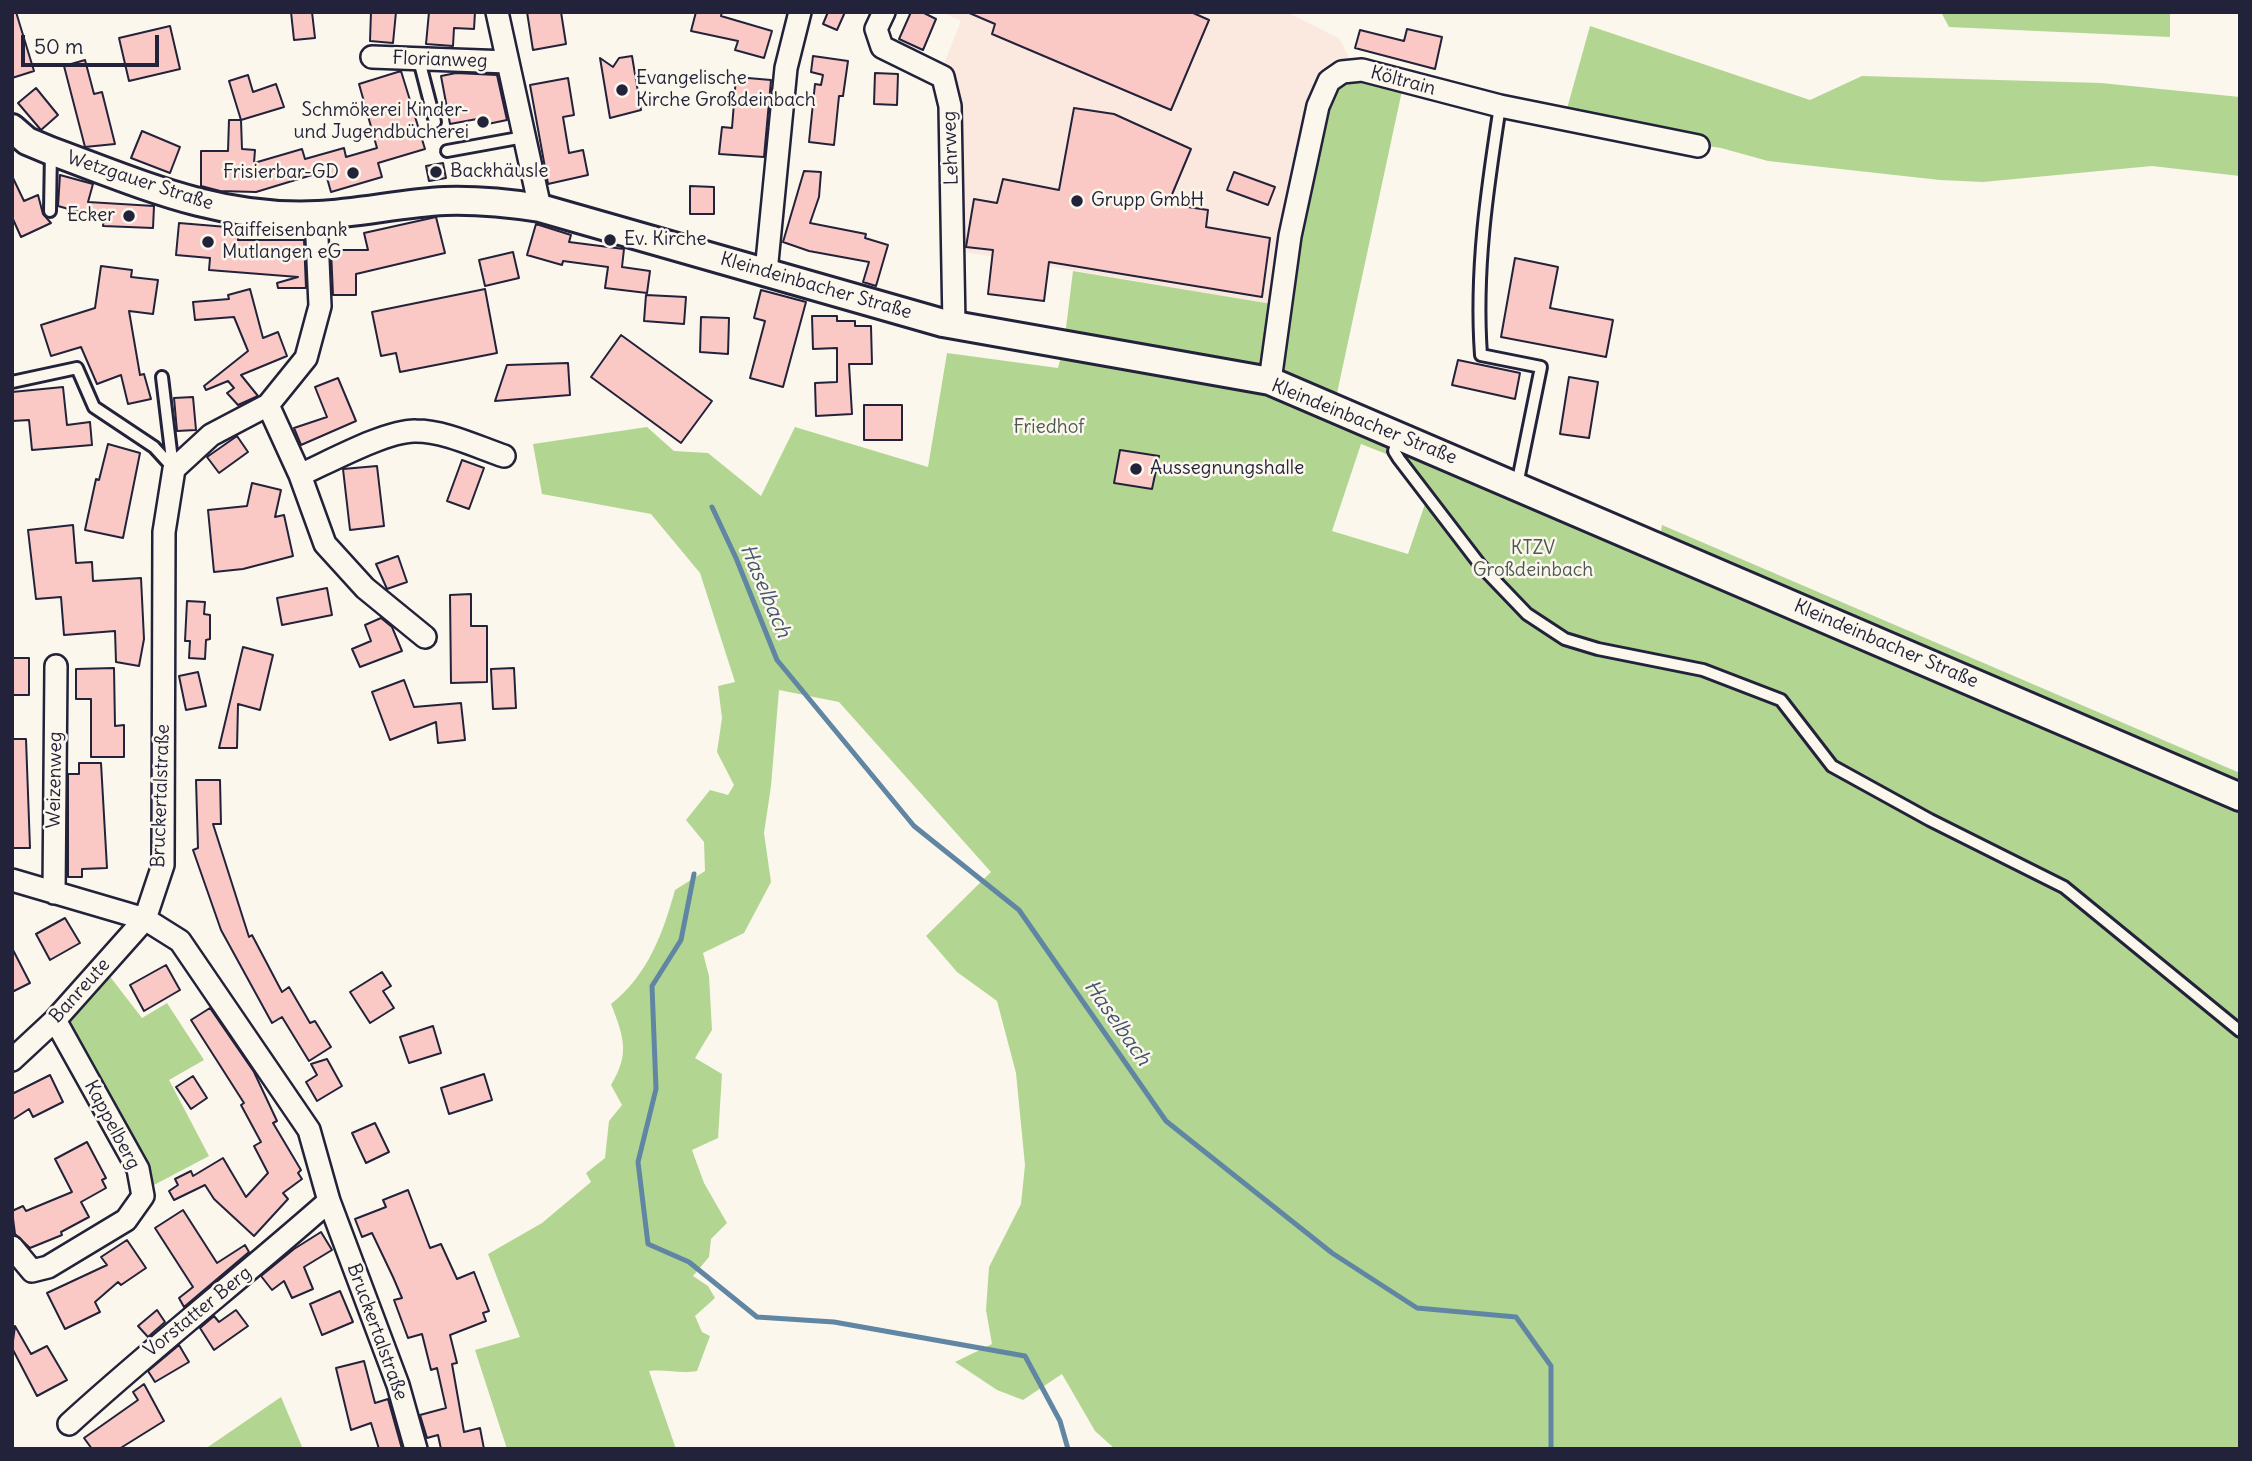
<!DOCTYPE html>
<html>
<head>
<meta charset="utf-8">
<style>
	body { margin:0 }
	#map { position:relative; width:2252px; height:1461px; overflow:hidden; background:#fbf7ec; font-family:Delius,sans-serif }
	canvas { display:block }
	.frame { position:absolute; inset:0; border:14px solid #22223b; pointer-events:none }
	.scale { position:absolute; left:21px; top:35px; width:138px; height:32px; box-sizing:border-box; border:4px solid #22223b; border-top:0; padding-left:9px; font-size:21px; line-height:24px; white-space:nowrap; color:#22223b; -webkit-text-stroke:5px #fbf7ec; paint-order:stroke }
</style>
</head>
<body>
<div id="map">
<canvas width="2252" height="1461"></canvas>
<div class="frame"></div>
<div class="scale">50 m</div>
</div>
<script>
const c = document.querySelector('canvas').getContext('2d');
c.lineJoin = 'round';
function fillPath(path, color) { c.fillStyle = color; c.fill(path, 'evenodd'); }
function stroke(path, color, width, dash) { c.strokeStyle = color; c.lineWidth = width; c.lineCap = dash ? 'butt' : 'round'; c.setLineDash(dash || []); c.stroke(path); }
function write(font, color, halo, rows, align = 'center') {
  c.font = font + ' Delius,sans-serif'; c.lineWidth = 5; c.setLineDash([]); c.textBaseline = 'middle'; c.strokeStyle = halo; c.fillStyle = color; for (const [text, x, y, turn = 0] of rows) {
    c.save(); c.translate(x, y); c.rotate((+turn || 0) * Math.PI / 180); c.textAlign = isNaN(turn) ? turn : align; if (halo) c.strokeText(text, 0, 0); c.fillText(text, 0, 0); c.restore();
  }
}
fillPath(new Path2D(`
	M941,12h346l53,27 11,24 -73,242 -319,-54 -4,-175 -13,-8 19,-47z`), '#fbe9e0');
fillPath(new Path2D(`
	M1941,12h229v25l-221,-10z
	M1590,26l220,74 52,-24 239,7 139,14v79l-88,-10 -169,16 -43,-2 -172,-19 -47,-13 -158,-25z
	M1360,77l43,9 -67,312 -52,-15v-12l-9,-4 44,-247 18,-37z
	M1073,271l205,34 -13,55 -11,9 -189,-33z
	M1062,352l195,37 983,416v644h-1125l-20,-18 -33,-57 -39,26 -26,-10 -42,-28 37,-18 -6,-34 3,-43 32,-63 4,-39 -9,-92 -19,-72 -40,-29 -31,-36 65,-64 -152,-170 -60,-12 -8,96 -7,47 7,49 -27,51 -41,20 6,23 3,54 -17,28 27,16 -4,64 -26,12 12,33 23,40 -16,16 -2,18 -16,19 15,10 7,12 -20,18 7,16 8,4 -13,35c-18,3 -30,-2 -48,0l27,78h-169l-32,-99 45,-13 -32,-83 54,-31 49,-41 -5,-9 19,-15 4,-37 13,-16 -11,-20c19,-31 13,-48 0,-81 37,-29 52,-71 64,-114l30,-19 -1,-29 -18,-22 24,-30 18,5 6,-10 -17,-33 5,-34 -4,-32 17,-4 -35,-109 -49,-59 -109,-20 -9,-50 114,-17 27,24 34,2 53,43 34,-69 133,40 19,-114 111,15zM1361,444l38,15 29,36 -20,59 -76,-23z
	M1662,525l578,248v14l-580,-249z
	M108,974l34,44 25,-15 37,57 -35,20 40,76 -57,30 -86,-160v-14z
	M281,1397l22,52h-98z`), '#b2d692');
stroke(new Path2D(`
	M712,507l24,51 41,102 137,166 105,84 147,211 166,132 85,55 99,9 35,49v83
	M694,874l-13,66 -29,46 4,103 -18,73 10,82 41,18 68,55 77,5 191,34 35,65 8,28`), '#6086a4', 5);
const building = new Path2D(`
	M12,12h4l18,59 -22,7z
	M291,12h21l3,26 -21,2z
	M371,12h25l-3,31 -23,-2z
	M429,12h46l-1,17 -20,-1 -1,18 -27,-2z
	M527,12h34l5,32 -33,6z
	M696,12h26l-1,4 51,15 -8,27 -29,-8 3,-9 -47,-10z
	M828,12h17l-8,18 -14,-6z
	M911,12h11l14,7 -13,31 -24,-11z
	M967,12h224l18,8 -38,90 -179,-76 3,-10z
	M170,26l10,43 -51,12 -10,-43z
	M1407,29l35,8 -7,32 -80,-21 5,-18 44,11z
	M632,56l9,54 -31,8 -10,-60 13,9 6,-9z
	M813,56l35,5 -5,35h-4l-5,49 -25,-3 6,-58 6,1 2,-10 -12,-3z
	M85,60l9,34 8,-2 13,52 -30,3 -21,-81z
	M401,71l24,78 -47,14 4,14 -51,15 -6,-21 -69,21 -36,-1 -19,-5v-35h27l1,-31h12l-12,-39 19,-6 5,17 23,-8 8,23 -43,13 1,29 13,1 -1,13 48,-14 3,10 39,-11 2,9 31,-9 -18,-64z
	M456,73l41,2 10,45 -29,6 -1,-7 -27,5 -9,-48z
	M875,73l23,1 -1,31 -23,-1z
	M736,77l35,3 -7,77 -45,-3 3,-27 10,1z
	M568,78l6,37 -11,2 6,36 14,-3 5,25 -40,9 -18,-99z
	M36,88l22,27 -17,15 -23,-27z
	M1074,108l40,6 77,35 -23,55 40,6 -2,17 64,11 -8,59 -213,-35 -5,39 -56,-7 5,-44 -27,-3 8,-48 23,4 6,-24 56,11z
	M142,131l38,16 -10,26 -39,-15z
	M443,163l3,15 -17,3 -3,-15z
	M804,171l17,1 -2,25 -9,26 56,11 -1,4 23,7 -12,41 -13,-4 6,-20 -60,-11 -26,-9z
	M1234,172l41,15 -7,18 -41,-15z
	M60,175l33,9 -5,18 66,4 -1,22 -50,-2 1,-7 -46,-13z
	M12,176l12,25 14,-6 5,19 8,9 -30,14 -9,-20z
	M690,186l24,1v27h-24z
	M436,217l9,36 -89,21v21h-23l-2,-45h37l-4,-17z
	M179,223l60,5 -1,12h66l2,48h-28l-1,-5 21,-6 -89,-7 1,-12 -34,-3z
	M536,224l35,11 -2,7 55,7 -2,18 28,4 -3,22 -42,-5 3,-21 -45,-6 -1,4 -35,-10z
	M513,252l6,26 -34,8 -6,-26z
	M1515,258l43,9 -8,41 63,12 -7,37 -105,-20z
	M101,266l31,4 -1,7 27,3 -5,34 -24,-3 11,64 4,-1 7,25 -23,5 -7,-29 -24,9 -16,-37 -30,9 -10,-31 54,-17z
	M250,289l13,49 15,-6 9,24 -46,19 17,21 -20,9 -11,-12 7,-5 -6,-7 -22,9 -2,-4 44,-35 -14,-34 -39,3 -2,-18 36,-3 -1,-4z
	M485,289l12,64 -97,19 -4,-19 -15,3 -9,-44z
	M761,290l45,12 -23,85 -33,-9 15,-57 -11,-3z
	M646,295l40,2 -2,27 -40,-3z
	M812,316h25v5h18v5h16l1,38h-23l3,50 -36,2 -1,-33 22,-1v-34l-24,1z
	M701,317l28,1 -1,36 -28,-2z
	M621,335l91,66 -31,42 -90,-66z
	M1458,360l62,13 -5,26 -63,-14z
	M568,363l2,32 -75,6 12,-36z
	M1569,377l29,5 -9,56 -29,-4z
	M338,378l18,43 -55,24 -7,-17 33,-11 -12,-30z
	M63,387l4,38 23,-3 2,23 -60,5 -3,-30 -17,1v-29z
	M193,397l3,33 -19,1 -3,-33z
	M864,405h38v35h-38z
	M237,436l11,16 -29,21 -12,-16z
	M108,444l32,9 -17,85 -38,-8 11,-51 3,1z
	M1120,450l39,6 -7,33 -38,-6z
	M462,460l22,8 -15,41 -22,-8z
	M377,466l7,60 -34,4 -7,-61z
	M252,483l29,7 -6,27 9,-2 9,41 -50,13 -29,3 -6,-62 39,-4z
	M73,525l3,38 16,-1 1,19 48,-3 3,61 -5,27 -23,-4 -1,-31 -51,4 -3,-38 -25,2 -8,-69z
	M398,556l9,26 -20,7 -11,-25z
	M327,588l5,27 -50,10 -5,-27z
	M471,594v32h16v56l-36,1 -1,-88z
	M187,601l18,1 -1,12 6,1v24l-4,1 -1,19 -16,-1 1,-17h-5z
	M381,618l11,9 10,24 -42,16 -8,-18 19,-8 -6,-16z
	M243,647l30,8 -13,55 -22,-6 -1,44h-18z
	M12,658h17v37h-17z
	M114,668l1,58 9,-1v32h-33v-58h-15v-30z
	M514,668l2,40 -23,1 -2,-40z
	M198,672l8,34 -20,4 -7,-34z
	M404,680l10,27 47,-4 4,37 -27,3 -2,-21 -46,18 -18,-48z
	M12,739h14l4,109h-18z
	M79,763h22l6,105 -25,1v8h-14v-103h11z
	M196,780h24l1,44h-8l36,113 3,-2 30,57 7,-5 21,36 5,-2 16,26 -22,14 -27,-44 -10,6 -51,-93 -28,-80 5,-2z
	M65,918l15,25 -30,17 -14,-26z
	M12,948l18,35 -18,9z
	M166,965l14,25 -36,21 -14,-26z
	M382,972l9,14 -8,5 11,17 -24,15 -20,-31z
	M210,1008l44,64 23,49 -4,2 28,47 -3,3 4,6 -19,14 5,6 -34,37 -40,-37 -9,-14 -31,15 -5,-9 9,-6 -3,-6 16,-8 2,5 30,-18 23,39 22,-24 -14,-27 7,-4 -20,-37 3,-2 -53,-83z
	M433,1026l8,27 -32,10 -9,-26z
	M327,1059l15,27 -25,15 -11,-19 11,-7 -6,-11z
	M484,1074l8,26 -43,14 -8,-26z
	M50,1075l13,27 -30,15 -4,-8 -17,11v-26z
	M193,1076l14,22 -16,11 -15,-22z
	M375,1123l14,29 -23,11 -14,-30z
	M87,1142l19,36 -4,2 4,8 -25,14 8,15 -28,15 1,3 -32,13 -15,-14 -3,-23 11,-5 3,5 46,-19 -17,-33z
	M408,1190l22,58 11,-4 16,35 17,-7 15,39 -6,2 3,8 -36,14 7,28 -5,1 12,68 16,-4 4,21h-43l-3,-14 -11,3 -7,-23 26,-7 -9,-40 -6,2 -9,-36 -14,4 -14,-38 8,-2 -9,-21 -21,-44 -10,4 -7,-18 31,-12 -3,-7z
	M183,1210l34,53 28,-18 4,7 -65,55 -5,-9 14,-11 -38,-59z
	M321,1232l11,18 -28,17 9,22 -21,9 -8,-17 -12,9 -11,-14 33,-27z
	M127,1240l19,28 -25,17 -3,-3 -23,20 5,10 -35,17 -18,-36 60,-28 -6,-8z
	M340,1291l13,31 -31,13 -12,-31z
	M157,1310l8,12 -17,15 -10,-11z
	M236,1310l12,16 -34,24 -14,-22 14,-12 5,6z
	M15,1326l16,28 16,-8 20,34 -30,16 -25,-48z
	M179,1345l10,17 -34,20 -7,-11z
	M364,1361l11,42 13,-4 14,50h-23l-8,-26 -20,7 -15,-62z
	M144,1384l20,37 -45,28h-27l-8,-11 54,-38 -5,-8z`);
fillPath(building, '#fac9c5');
stroke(building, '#22223b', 2);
const service = new Path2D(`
	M419,60l16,62
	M1500,106c-13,84 -25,164 -19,249l60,12 -24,118
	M447,151l77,-14
	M50,211l1,-60
	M162,377l11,91
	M12,382l65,-14 17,39 60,40 20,22
	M1399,437l-5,14 5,8 82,107 46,48 38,25 33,10 105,21 78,30 51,66 98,54 134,67 176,144`);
const minor = new Path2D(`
	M497,12l43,196
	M884,12l-8,17 6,18 61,30 7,29 4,219
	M372,57l136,5
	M766,272l20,-204 14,-56
	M1270,381l20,-145 28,-130 11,-25 13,-9 20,-2 138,36 198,40
	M268,405l32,70 25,69 40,44 60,49
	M300,475c29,-13 87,-45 116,-44 29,0 61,16 88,25
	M12,880l133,39 35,22 129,189 20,71 69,184 18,64
	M54,893l2,-227
	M12,1060l43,-40 90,-101 18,-54 1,-333 10,-63 37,-34 57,-30 38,-47 14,-52 -4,-91
	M12,1247l20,24 16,-4 78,-47 17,-24 -5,-27 -83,-149
	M69,1424c84,-77 174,-147 260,-223`);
const tertiary = new Path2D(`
	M12,128l15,13 24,10c90,33 168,69 267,64 42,-2 84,-12 127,-14 32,-1 63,2 95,7l403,115 327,58 970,416`);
stroke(service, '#22223b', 16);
stroke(minor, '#22223b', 26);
stroke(tertiary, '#22223b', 32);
stroke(service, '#fbf7ec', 10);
stroke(minor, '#fbf7ec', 21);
stroke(tertiary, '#fbf7ec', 26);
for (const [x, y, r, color] of [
	[622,90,7,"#22223b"],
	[483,122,7,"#22223b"],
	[436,172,7,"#22223b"],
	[353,173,7,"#22223b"],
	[1077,201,7,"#22223b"],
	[129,216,7,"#22223b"],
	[610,240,7,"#22223b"],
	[208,242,7,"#22223b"],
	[1136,469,7,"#22223b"]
]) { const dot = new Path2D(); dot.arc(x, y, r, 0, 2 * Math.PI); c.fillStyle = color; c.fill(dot); stroke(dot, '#fbf7ec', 2.5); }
write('19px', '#22223b', '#fbf7ec', [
	["Florianweg",440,60,2],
	["Költrain",1403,81,15],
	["Lehrweg",951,148,-92],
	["Wetzgauer Straße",140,181,18],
	["Kleindeinbacher Straße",816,286,16],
	["Kleindeinbacher Straße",1364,422,22],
	["Kleindeinbacher Straße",1886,644,23],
	["Weizenweg",55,780,-89],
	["Bruckertalstraße",161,796,-88],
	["Banreute",80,991,-48],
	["Kappelberg",112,1125,62],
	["Vorstatter Berg",198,1312,-39],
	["Bruckertalstraße",377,1332,70]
]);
write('19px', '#22223b', '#fbf7ec', [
	["Evangelische",636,79],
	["Kirche Großdeinbach",636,101],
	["Schmökerei Kinder-",469,111,"right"],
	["und Jugendbücherei",469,133,"right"],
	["Backhäusle",450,172],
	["Frisierbar-GD",339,173,"right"],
	["Grupp GmbH",1091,201],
	["Ecker",115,216,"right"],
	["Raiffeisenbank",222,231],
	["Mutlangen eG",222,253],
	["Ev. Kirche",624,240],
	["Aussegnungshalle",1150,469]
], 'left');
write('19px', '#4d5855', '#fbf7ec', [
	["Friedhof",1049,428],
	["KTZV",1533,549],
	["Großdeinbach",1533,571]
]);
write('italic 21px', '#415470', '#fbf7ec', [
	["Haselbach",765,591,67],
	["Haselbach",1117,1023,55]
]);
</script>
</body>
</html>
